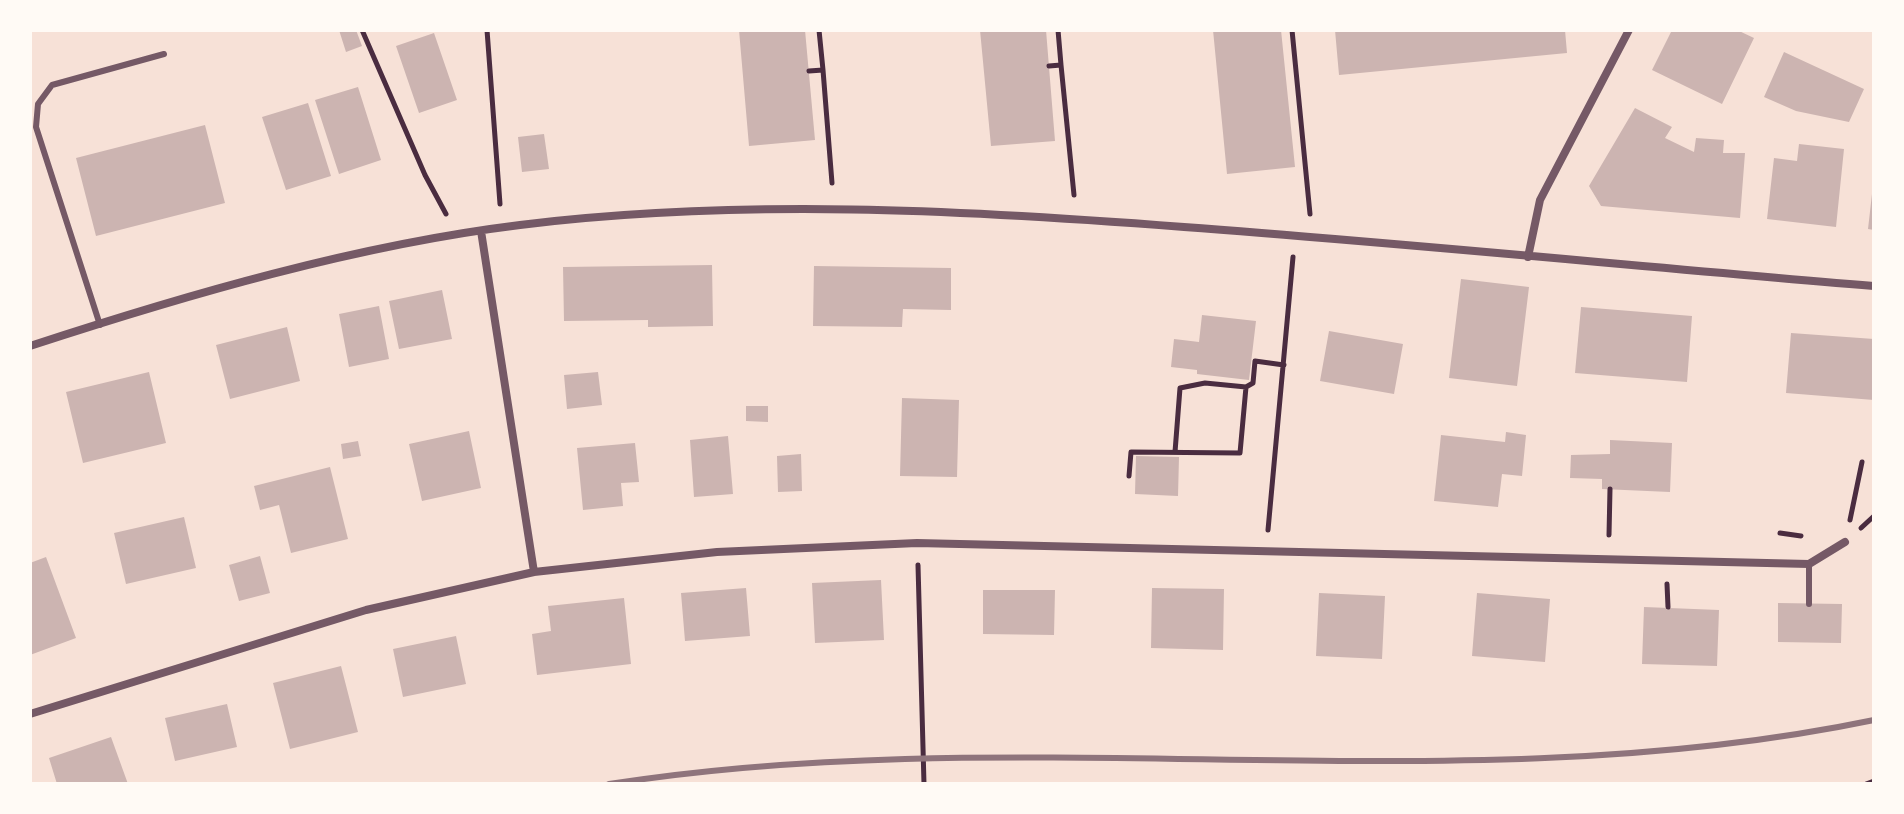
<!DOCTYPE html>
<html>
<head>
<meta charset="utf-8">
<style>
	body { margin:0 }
	#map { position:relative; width:1904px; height:814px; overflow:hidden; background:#f7e1d7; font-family:"Open Sans",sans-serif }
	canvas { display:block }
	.frame { position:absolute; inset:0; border:32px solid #fffaf5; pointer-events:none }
</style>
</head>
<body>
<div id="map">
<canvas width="1904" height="814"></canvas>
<div class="frame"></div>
</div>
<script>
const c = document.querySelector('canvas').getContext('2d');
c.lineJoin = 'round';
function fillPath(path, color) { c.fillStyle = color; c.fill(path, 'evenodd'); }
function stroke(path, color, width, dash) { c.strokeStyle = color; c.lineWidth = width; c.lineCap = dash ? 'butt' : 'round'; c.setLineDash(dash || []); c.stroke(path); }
fillPath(new Path2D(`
	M339,30h17l6,16 -16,6z
	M739,30h66l10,110 -66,6z
	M980,30h66l9,111 -64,5z
	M1213,30h68l14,137 -68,7z
	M1335,30h230l2,23 -228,22z
	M1672,30h65l17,8 -32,66 -70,-34z
	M434,33l23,67 -38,13 -23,-67z
	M1784,52l80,37 -15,33 -53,-11 -32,-14z
	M358,87l23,73 -42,14 -24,-74z
	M308,103l23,73 -45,14 -24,-73z
	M1635,108l37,19 -7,11 29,14 2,-14 28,2 -1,13h22l-5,65 -139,-12 -12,-20z
	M205,125l20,78 -129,33 -20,-78z
	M544,134l5,35 -27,3 -4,-35z
	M1799,144l45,5 -8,78 -69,-8 7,-61 23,3z
	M1872,194h2v36l-6,-1z
	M712,265l1,61 -65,1v-7l-84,1 -1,-54z
	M814,266l137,2v42l-48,-1 -1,18 -89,-1z
	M1461,279l68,8 -12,99 -68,-8z
	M442,290l10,49 -53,10 -10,-48z
	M379,306l10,53 -40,8 -10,-53z
	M1581,307l111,9 -5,66 -112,-9z
	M1202,315l54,6 -7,59 -52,-6v-4l-26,-3 3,-28 25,3z
	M287,327l13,54 -70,18 -14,-54z
	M1329,331l74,13 -9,50 -74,-13z
	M1791,333l83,6v61l-88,-7z
	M149,372l17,71 -83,20 -17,-71z
	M598,372l4,33 -35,4 -3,-34z
	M902,398l57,2 -2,77 -57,-1z
	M746,406h22v16l-22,-1z
	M469,431l12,57 -59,13 -13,-57z
	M1506,432l20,3 -4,41 -20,-2 -4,33 -64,-6 7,-66 64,7z
	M728,436l5,58 -39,3 -4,-57z
	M1610,440l62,3 -2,49 -68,-3v-10l-32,-1 1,-23 39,-1z
	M358,441l3,15 -18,3 -2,-15z
	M635,443l4,39 -18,1 2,23 -40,4 -6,-62z
	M801,454l1,37 -24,1 -1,-36z
	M1136,456l43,1 -1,39 -43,-2z
	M330,467l18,72 -57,14 -12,-48 -19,5 -6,-24z
	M184,517l12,51 -70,16 -12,-51z
	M260,556l10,37 -31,8 -10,-36z
	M46,557l30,81 -46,17v-92z
	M881,580l3,60 -69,3 -3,-60z
	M746,588l4,48 -65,5 -4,-48z
	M1152,588l72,1 -1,61 -72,-2z
	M983,590h72l-1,45 -71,-1z
	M1319,593l66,3 -3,63 -66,-3z
	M1477,593l73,6 -5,63 -73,-6z
	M624,598l7,66 -94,11 -5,-41 19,-3 -3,-25z
	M1778,603l64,1 -1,39 -63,-1z
	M1644,607l75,3 -2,56 -75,-2z
	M456,636l10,48 -63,13 -10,-48z
	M341,666l17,66 -68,17 -17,-66z
	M227,704l10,43 -62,14 -10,-43z
	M111,737l17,47h-71l-8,-26z`), '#ccb4b1');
stroke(new Path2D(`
	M362,30l63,145 21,39
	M487,30l13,174
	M819,30l4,40
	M1058,30l3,35
	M1292,30l18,184
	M1049,66l12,-1 13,130
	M809,71l14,-1 9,113
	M1175,452l5,-64 25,-5 41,4
	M1129,476l2,-24 109,1 6,-66 7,-4 2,-22 29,4
	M1850,520l12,-58
	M1861,528l13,-12
	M1268,530l25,-273
	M1780,533l21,3
	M1609,535l1,-46
	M918,565l6,219
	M1667,584l1,23
	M1866,784l8,-3`), '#4a2c40', 5);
stroke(new Path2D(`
	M100,325l-64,-198 2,-23 14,-19 112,-31
	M1809,564v40`), '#755966', 6);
stroke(new Path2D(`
	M481,231l53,341
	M1528,257l12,-57 89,-170
	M30,346c156,-51 327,-101 490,-121 221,-27 443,-15 664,2 230,17 460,40 690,59
	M30,714l336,-104 168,-38 183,-20 200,-9 892,21 36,-22`), '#755966', 8);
stroke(new Path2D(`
	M609,784c420,-66 848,23 1265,-64`), '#8f747c', 6);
</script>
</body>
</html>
